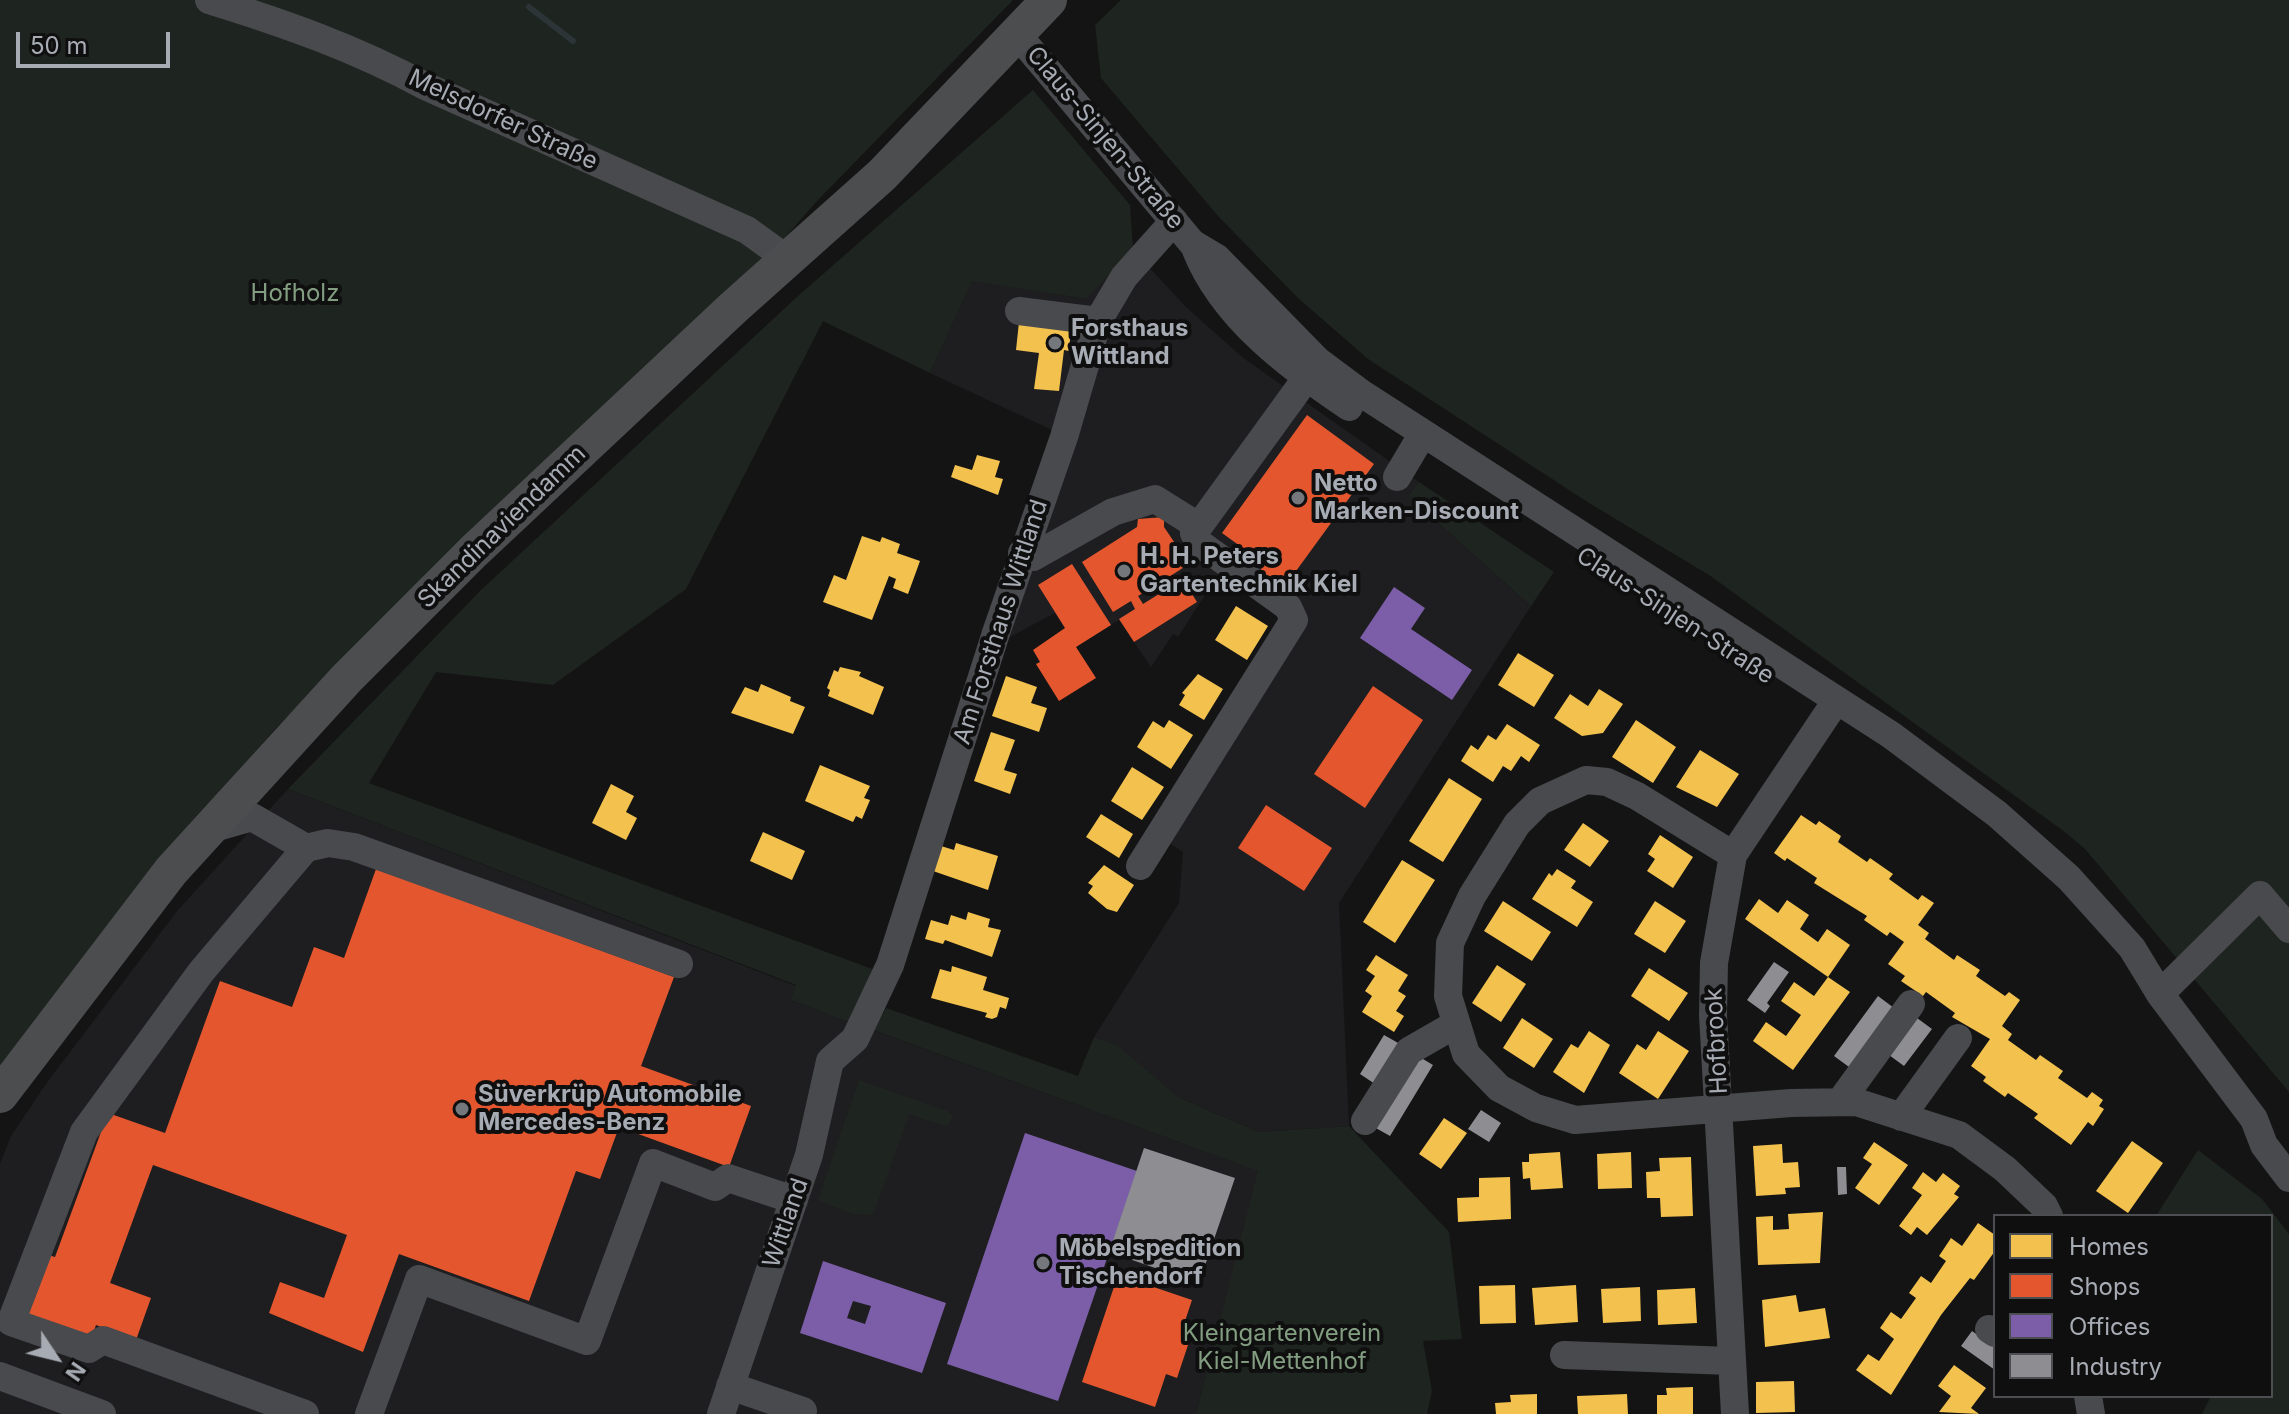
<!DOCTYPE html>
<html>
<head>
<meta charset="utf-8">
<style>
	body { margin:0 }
	#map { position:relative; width:2289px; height:1414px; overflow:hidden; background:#141415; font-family:Inter,sans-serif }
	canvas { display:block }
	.legend { position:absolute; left:1993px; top:1214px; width:280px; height:184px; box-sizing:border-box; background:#0f0f10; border:2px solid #4c4e52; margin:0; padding:10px 14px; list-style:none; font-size:24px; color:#a7acb4 }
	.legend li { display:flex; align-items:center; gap:16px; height:40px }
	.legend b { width:40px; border:2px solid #4c4e52 }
	.north { position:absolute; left:16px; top:1318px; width:80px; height:80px; -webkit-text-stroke:6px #0f0f10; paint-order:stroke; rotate:125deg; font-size:22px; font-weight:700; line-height:32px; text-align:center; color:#a7acb4 }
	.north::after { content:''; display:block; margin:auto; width:28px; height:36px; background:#a7acb4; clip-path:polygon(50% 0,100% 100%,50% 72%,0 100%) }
	.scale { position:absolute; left:16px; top:32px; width:154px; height:36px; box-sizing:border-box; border:4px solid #a7acb4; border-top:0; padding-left:10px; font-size:24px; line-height:28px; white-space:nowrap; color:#a7acb4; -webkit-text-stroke:6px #0f0f10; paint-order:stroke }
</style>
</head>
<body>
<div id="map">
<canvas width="2289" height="1414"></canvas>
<ul class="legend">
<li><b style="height:22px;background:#f2c14e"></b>Homes</li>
<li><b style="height:22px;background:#e4572e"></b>Shops</li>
<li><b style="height:22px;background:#7b5ea7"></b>Offices</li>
<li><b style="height:22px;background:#8d8d92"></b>Industry</li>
</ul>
<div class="north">N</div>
<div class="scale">50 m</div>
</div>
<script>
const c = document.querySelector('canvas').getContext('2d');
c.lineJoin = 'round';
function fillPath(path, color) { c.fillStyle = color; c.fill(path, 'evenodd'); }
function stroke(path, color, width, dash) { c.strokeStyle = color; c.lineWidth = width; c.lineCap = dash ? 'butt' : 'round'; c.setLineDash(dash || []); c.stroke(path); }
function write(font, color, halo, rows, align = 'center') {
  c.font = font + ' Inter,sans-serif'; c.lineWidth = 8; c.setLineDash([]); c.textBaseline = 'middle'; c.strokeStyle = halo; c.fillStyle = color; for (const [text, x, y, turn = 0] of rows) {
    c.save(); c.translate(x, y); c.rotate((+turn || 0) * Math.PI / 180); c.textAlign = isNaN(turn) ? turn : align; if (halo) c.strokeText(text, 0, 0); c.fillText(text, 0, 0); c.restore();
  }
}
fillPath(new Path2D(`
	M1133,250l53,57 56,50 177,125 -11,14 123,110 -192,297 10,223 -90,6 -81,-35 -61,-51 -23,-9 85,-134 4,-51 -17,-11 137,-214 -82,-57 -43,67 -5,-3 -22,33 -32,-47 -43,27 -21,-34 -49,26 -25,-8 71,-201 -122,-57 42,-93 113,19z
	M288,789l508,197 -6,14 469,171 -63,243h-1196v-250l11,-28 37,-55 130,-171z`), '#1e1e20');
fillPath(new Path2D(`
	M0,0h1013l-196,201 -91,104 -276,249 -172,172 -128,145 -150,194z
	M1121,0h1168v1092l-204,-243 -20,-17 -356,-257 -120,-72 -221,-144 -70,-61 -80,-82 -117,-138 -6,-53z
	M1033,90l97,115 3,45 -47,49 -114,-18 -42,92 -107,-52 -137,268 -133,96 -117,-13 -67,111 506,187 -23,53 -62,-23 6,-15 -508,-196 193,-199 317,-294z
	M1419,482l135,90 -23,34 -123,-110z
	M886,1008l192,68 16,-39 23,8 61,52 81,35 90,-6 100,106 13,107 -39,2 9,50 -5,23h-231l62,-243 -385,-141z
	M859,1080l88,31 6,6 -5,8 -4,1 -35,-12 -36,101 -20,-1 -35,-14z
	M2198,1150l64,49 27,35v180h-87l9,-18h60v-180h-115z`), '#1e241f');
fillPath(new Path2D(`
	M1019,322l52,6 -2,23 -5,-1 -5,41 -25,-2 5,-36 -23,-3z
	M977,455l23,6 -5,16 8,2 -5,16 -47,-18 4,-12 17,5z
	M862,536l18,6 2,-5 18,7 -3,9 23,8 -12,33 -15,-6 3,-9 -7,-3 -17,44 -49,-18 11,-27 12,5z
	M1236,606l32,20 -21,34 -32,-20z
	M1518,653l36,22 -20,32 -36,-22z
	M840,667l21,5 -2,4 25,11 -11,28 -45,-19 2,-6 -3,-2 7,-18 4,2z
	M1198,674l25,15 -19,31 -25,-15 6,-10 -3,-2z
	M1006,676l31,11 -6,16 16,5 -8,24 -47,-16z
	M761,684l30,13 -1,4 15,6 -12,27 -62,-21 14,-26 13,5z
	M1599,689l24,15 -20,29 -21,3 -28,-18 16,-24 18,12z
	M1169,720l24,15 -22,34 -34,-22 16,-26 11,7z
	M1636,720l40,27 -23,36 -41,-26z
	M1507,724l33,21 -11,17 -8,-6 -10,15 -8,-5 -10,16 -32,-21 10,-16 7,5 10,-15 8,5z
	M991,732l24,8 -11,30 13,4 -7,20 -36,-13z
	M1700,750l39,24 -22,33 -41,-20z
	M820,765l50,21 -6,12 6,2 -8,19 -6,-3 -3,6 -48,-21z
	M1132,767l32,20 -22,33 -31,-19z
	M1449,778l33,21 -39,63 -34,-21z
	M611,784l23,12 -8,16 11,6 -11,22 -34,-17z
	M1101,814l32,20 -14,24 -33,-21z
	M1801,815l15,10 3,-4 22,15 -3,6 29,20 3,-4 23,16 -4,5 29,21 4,-5 12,8 -16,22 11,8 -4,6 29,21 3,-5 23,15 -4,6 29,20 4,-4 11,8 -18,26 10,8 -4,6 28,20 4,-5 23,16 -5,7 29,20 5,-6 11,8 -4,6 5,3 -11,17 -5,-4 -17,23 -37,-27 4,-4 -30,-21 -3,4 -22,-16 3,-4 -15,-11 19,-27 -38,-22 3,-4 -29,-21 -3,4 -22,-15 4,-5 -17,-12 16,-22 -14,-10 -3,4 -23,-16 3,-4 -53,-33 3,-5 -30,-20 -2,3 -11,-8z
	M1583,823l26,18 -19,26 -26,-17z
	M763,832l42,19 -13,29 -42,-19z
	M1660,835l33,22 -20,31 -26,-17 8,-12 -7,-5z
	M956,843l42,13 -10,34 -55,-19 8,-25 13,4z
	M1402,860l33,20 -40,63 -32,-21z
	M1104,865l30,20 -17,27 -10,-3 -19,-16 5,-7 -5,-3z
	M1557,869l19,12 -5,7 22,14 -16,25 -45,-28 17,-26 3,3z
	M1759,899l19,14 9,-13 22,15 -9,14 18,13 9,-13 23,16 -22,32 -83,-58z
	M1503,901l48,31 -19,29 -48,-30z
	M1655,901l31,20 -21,32 -31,-19z
	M968,912l22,7 -2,8 13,3 -9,27 -47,-17 -2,4 -18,-5 6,-19 17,5 3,-10 15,5z
	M1376,955l32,20 -10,16 8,5 -10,15 8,5 -10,16 -32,-20 10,-16 -7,-5 10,-15 -9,-6z
	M1497,965l29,19 -25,38 -29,-19z
	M952,966l35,11 -4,13 26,8 -3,11 -6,-2 -3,10 -5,2 -7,-2 2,-4 -56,-15 9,-29 11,3z
	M1649,968l39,25 -19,28 -38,-25z
	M1828,977l22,15 -57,78 -40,-29 13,-19 20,14 15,-21 -20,-14 13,-19 20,14z
	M1522,1018l31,21 -19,29 -31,-20z
	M1589,1031l21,14 -26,48 -31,-21 18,-28 7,4z
	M1658,1031l31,20 -31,48 -39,-26 18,-29 9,6z
	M1444,1118l23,15 -26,36 -22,-15z
	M2132,1141l31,22 -35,50 -32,-22z
	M1874,1142l34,23 -29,40 -24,-17 17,-24 -9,-6z
	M1782,1144l1,19 15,-1 2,25 -15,1 1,6 -30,2 -3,-50z
	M1560,1152l3,36 -32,2 -1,-12 -7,1 -1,-17h7v-8z
	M1631,1152l1,36 -34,1 -1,-35z
	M1691,1157l2,59 -32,1 -1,-19h-13l-1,-26 14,-1 -1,-13z
	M1923,1172l13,10 7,-9 17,13 -6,8 5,3 -32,38 -10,-8 -6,8 -12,-9 23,-31 -10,-7z
	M1510,1177l1,42 -53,3 -1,-24 22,-1v-19z
	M1823,1212l-3,51 -62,2 -2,-48 17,-1v14l16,-1 -1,-15z
	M1978,1223l17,12v16l-21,29 -4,-2 -29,37 -50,80 -35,-25 12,-16 11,7 15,-22 -14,-11 11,-16 10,7 15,-21 -7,-5 12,-17 10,7 15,-22 -7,-5 12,-18 11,8z
	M1515,1285l1,38 -36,1 -1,-38z
	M1576,1285l2,37 -43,3 -3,-37z
	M1640,1287l1,34 -38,2 -2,-34z
	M1695,1288l2,35 -39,2 -1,-35z
	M1796,1295l3,17 26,-4 5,30 -65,9 -3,-47z
	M1954,1365l32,23 -15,20 8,6 -40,-2 12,-16 -13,-10z
	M1794,1381l1,31 -39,1v-31z
	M1693,1387v27h-36v-19h10l-1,-7z
	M1537,1394v20h-41l-1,-11 16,-1 -1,-7z
	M1627,1394l1,20h-50l-1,-18z`), '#f2c14e');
fillPath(new Path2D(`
	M1307,415l67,49 -94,129 -24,-17 9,-12 -43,-31z
	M1164,517v10l25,37 -28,18 5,7 16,-11 15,24 -63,40 -15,-23 16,-10 -4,-8 -18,11 -31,-50 55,-35 1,-8zM1154,586l5,8 -16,10 -5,-8z
	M1072,564l39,61 -35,22 20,31 -37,23 -23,-37 4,-2 -7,-12 32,-22 -27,-43z
	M1373,686l50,34 -58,88 -51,-34z
	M1266,805l66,43 -28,43 -66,-43z
	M376,869l298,108 -33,89 110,40 -22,61 -110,-40 -19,52 -24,-8 -47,130 -130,-47 -36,98 -94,-39 11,-31 44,16 23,-63 -194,-70 -43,118 41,15 -15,42 -40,-15 -7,20 -68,-25 24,-66 10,3 53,-144 57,20 55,-152 72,26 22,-60 30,11z
	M1118,1275l74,25 -11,33 10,3 -14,42 -11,-4 -11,33 -73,-25z`), '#e4572e');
fillPath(new Path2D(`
	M1394,587l31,21 -14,21 61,41 -20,30 -92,-62z
	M1025,1133l112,38 -79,230 -111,-37z
	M823,1261l123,42 -24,70 -122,-40zM853,1301l18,5 -6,18 -18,-6z`), '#7b5ea7');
fillPath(new Path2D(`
	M1774,962l15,10 -22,31 3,3 -5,7 -18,-13z
	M1878,996l16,12 -45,59 -15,-11z
	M1917,1018l15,11 -28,37 -15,-11z
	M1384,1035l16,9 -25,40 -15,-10z
	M1418,1056l15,9 -43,71 -16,-9z
	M1481,1110l20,13 -12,19 -21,-13z
	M1144,1148l91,30 -36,105 -90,-31z
	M1837,1167h9l1,27 -9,1z
	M1972,1331l23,16v23l-34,-24z`), '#8d8d92');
stroke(new Path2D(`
	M529,7l44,34`), '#2c3438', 6);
stroke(new Path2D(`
	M209,0c75,23 148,49 216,86l322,144 40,29
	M1017,34l175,209 25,15 101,103 43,32 530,342 106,79 72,64 63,70 28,46 94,125 10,26 25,33
	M1196,250c27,68 95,118 153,157
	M1019,311l79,10
	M1397,477l25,-42
	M1022,553l11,4 80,-45 42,-13 43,27
	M207,830l45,-13 54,31
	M1733,855l-96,-59 -30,-14 -21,-2 -46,21 -23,23 -45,72 -22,47 -2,53 18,58 33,34 37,20 39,12 216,-17 65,-1 103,33 46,34 39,37 5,10
	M1140,866l154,-246 -6,-13 -89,-64 -5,-10 124,-171
	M2160,994l100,-99 29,34
	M1840,1102l71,-98
	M1901,1117l57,-79
	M1365,1121l44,-70 47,-27
	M1989,1329l6,4
	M1564,1355l167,6
	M0,1376l102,38
	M730,1386l73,25 -1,3
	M2088,1396l3,18
	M305,1414l-202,-74 -14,9 -78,-27 73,-190 117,-160 105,-124 22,-5 26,4 325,117
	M369,1414l50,-135 168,62 66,-178 62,24 13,-9 66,22
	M721,1414l88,-259 21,-94 25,-22 35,-74 106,-332 68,-196 34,-116 26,-44 50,-56
	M1735,1414l-22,-399 1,-52 19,-108 103,-154`), '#494a4d', 28);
stroke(new Path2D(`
	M0,1095l171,-224 176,-193 126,-126 260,-244 149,-133 167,-175`), '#4b4d4f', 36);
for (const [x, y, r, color] of [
	[1055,343,8,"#74777c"],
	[1298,498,8,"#74777c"],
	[1124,571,8,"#74777c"],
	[462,1109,8,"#74777c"],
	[1043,1263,8,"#74777c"]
]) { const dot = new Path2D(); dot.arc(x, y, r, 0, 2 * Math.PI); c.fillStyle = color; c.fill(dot); stroke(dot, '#0f0f10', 3); }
write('24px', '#a7acb4', '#0f0f10', [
	["Melsdorfer Straße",503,120,25],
	["Claus-Sinjen-Straße",1105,138,50],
	["Skandinaviendamm",502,527,-44],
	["Claus-Sinjen-Straße",1675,616,33],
	["Am Forsthaus Wittland",1001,622,-72],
	["Hofbrook",1717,1041,-93],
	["Wittland",786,1223,-71]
]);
write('24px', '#829d80', '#0f0f10', [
	["Hofholz",295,294],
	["Kleingartenverein",1282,1334],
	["Kiel-Mettenhof",1282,1362]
]);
write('bold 24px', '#a7acb4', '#0f0f10', [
	["Forsthaus",1071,329],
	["Wittland",1071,357],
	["Netto",1314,484],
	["Marken-Discount",1314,512],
	["H. H. Peters",1140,557],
	["Gartentechnik Kiel",1140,585],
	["Süverkrüp Automobile",478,1095],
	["Mercedes-Benz",478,1123],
	["Möbelspedition",1059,1249],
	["Tischendorf",1059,1277]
], 'left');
</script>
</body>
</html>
